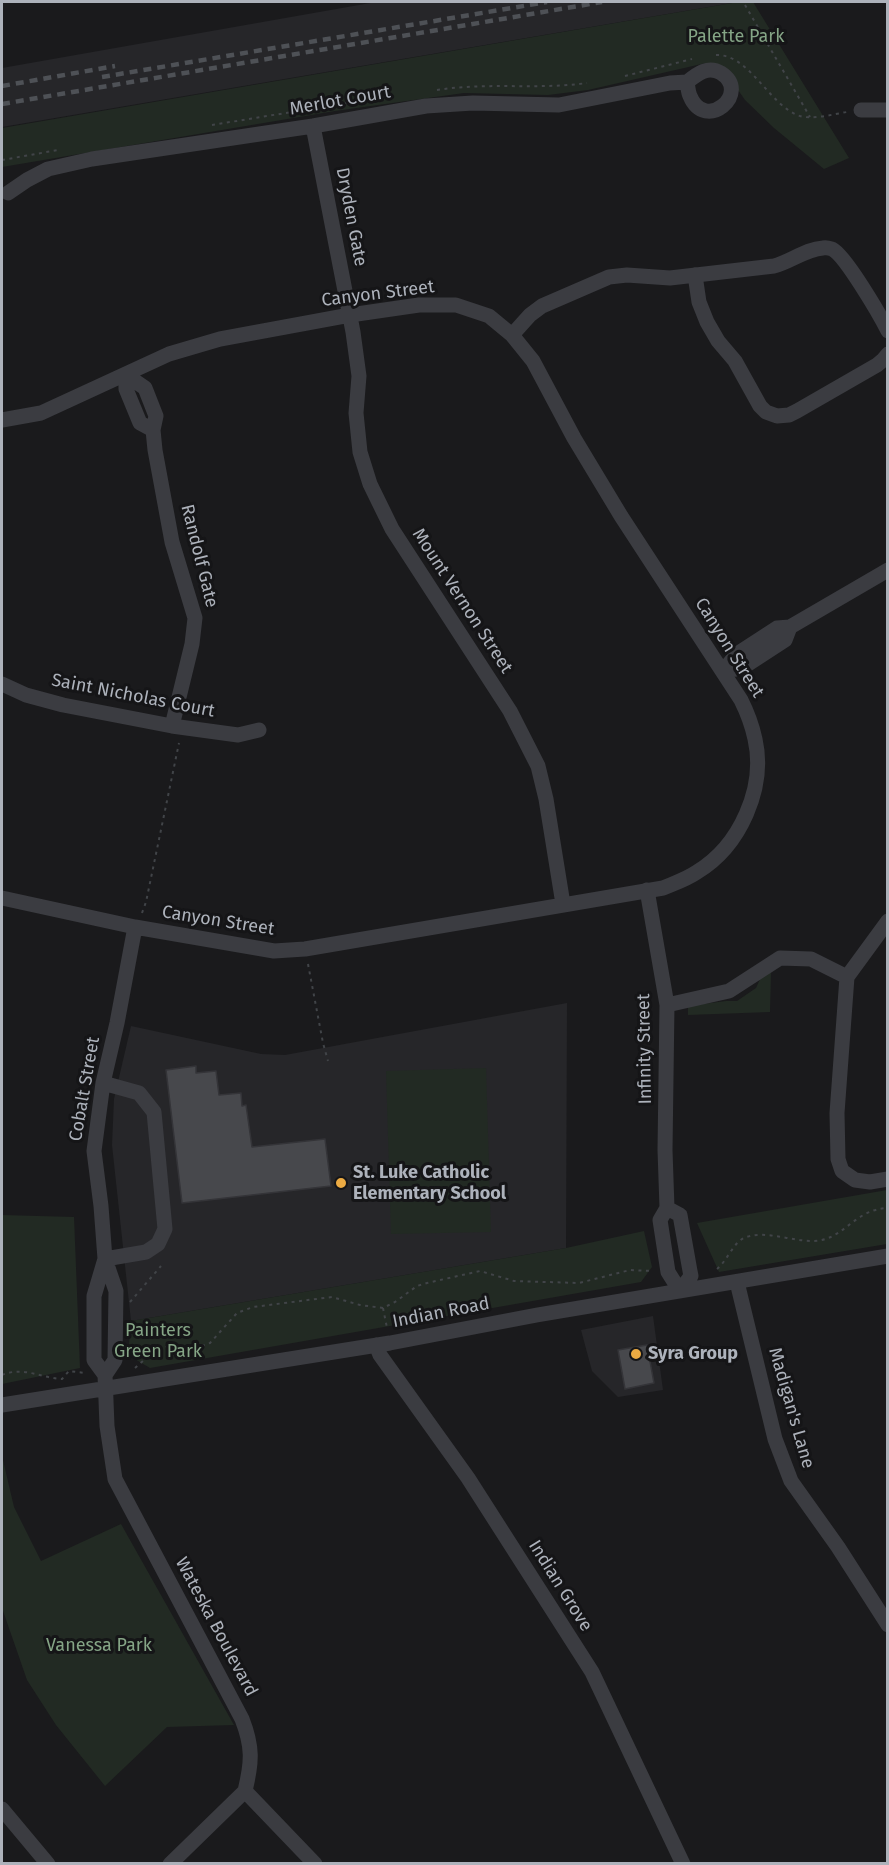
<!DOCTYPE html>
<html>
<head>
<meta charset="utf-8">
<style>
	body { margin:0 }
	#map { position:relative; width:889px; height:1865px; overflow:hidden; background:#1a1a1c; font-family:"Fira Sans",sans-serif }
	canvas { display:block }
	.frame { position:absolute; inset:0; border:3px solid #adb2bb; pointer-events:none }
</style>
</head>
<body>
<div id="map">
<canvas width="889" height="1865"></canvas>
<div class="frame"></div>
</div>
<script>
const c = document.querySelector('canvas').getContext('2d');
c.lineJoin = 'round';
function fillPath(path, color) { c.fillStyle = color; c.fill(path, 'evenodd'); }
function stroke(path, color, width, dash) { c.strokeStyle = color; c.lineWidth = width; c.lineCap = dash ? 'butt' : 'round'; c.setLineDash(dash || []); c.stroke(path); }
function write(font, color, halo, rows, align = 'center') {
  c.font = font + ' "Fira Sans",sans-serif'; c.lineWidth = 6; c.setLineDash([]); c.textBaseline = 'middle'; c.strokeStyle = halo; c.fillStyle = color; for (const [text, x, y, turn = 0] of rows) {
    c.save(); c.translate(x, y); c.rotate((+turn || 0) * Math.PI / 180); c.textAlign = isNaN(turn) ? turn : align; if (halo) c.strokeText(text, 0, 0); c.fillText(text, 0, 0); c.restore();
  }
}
fillPath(new Path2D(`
	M376,2h362l-736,125v-59z
	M567,1003l-1,245 -435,73 -19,-176 2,-46 17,-73 130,28 24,1z
	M653,1316l10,74 -45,7 -26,-26 -11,-41z`), '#262629');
fillPath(new Path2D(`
	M738,2h15l96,156 -25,11 -50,-41 -29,-28 -9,-13 -30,-24 -118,27 -40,5 -84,-2 -129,18 -333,56v-39z
	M771,971l-1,41 -82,3v-9l38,-5h11l19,-13 5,-11z
	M486,1068l5,164 -100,2 -5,-163z
	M887,1190v54l-168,28 -22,-49z
	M2,1215l72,2 6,151 -78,16z
	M644,1231l8,36 -11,15 -491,86 -22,-13 3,-34 435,-73z
	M2,1456l12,51 27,54 80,-37 113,201 -67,2 -62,59 -49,-61 -29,-45 -25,-72z`), '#222a23');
const building = new Path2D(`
	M196,1066v7l20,-2 3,24 22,-2 1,13 4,-1 6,42 73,-8 6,47 -149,17 -16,-133z
	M647,1345l7,38 -29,6 -7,-39z`);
fillPath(building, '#47484c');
stroke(building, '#343438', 1.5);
stroke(new Path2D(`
	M745,5l65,112
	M716,55c34,-1 53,51 84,61 14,4 33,-2 47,-4
	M625,76l67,-17
	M437,90c50,-8 100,0 150,-7
	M212,125l178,-29
	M2,160l56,-10
	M142,913l4,-11 33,-159
	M308,964l15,79 5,18
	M717,1269c10,-8 16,-26 27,-31 22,-10 54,7 78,2 25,-6 35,-31 66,-32
	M130,1302l31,-36
	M383,1308l4,20
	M135,1368l17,-15 14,-6 22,4 22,-8 27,-30 16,-6 79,-10 28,8 23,3 12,-6 22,-16 10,-3 53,-12 34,10 65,2 51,-13 22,1
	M2,1375c21,-9 39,3 60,4l7,-8 16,2`), '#414448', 2, [3, 4.5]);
stroke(new Path2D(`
	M861,110h27
	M313,126l40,206 6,44 -3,37 4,39 10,32 22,45 118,182 28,55 8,33 17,105
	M8,193l19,-13 21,-11 44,-10 221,-33 113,-20 47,-3 86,2 111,-22 17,-1c1,5 1,10 3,14 15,37 62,-3 31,-23 -13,-8 -24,1 -34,9
	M695,275l4,27 8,20 11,19 17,20 25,45 6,6 11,4 12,-1 8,-4 80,-46 6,-5 5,-6
	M512,335l18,-20 12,-9 67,-29 18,-2 43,3 104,-12c16,-4 32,-17 49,-18 2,-1 6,0 9,1 13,6 48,66 56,82
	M126,375l19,13 11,28 -3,14 2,20 17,92 23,76 -3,26 -20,82
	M126,375v14l14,34 13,7
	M2,420l39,-7 128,-59 51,-15 130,-24 69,-10h37l33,11 23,19 21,26 41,77 47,78 120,184c6,12 11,25 14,39 11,49 -15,107 -58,133 -10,7 -22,11 -34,16l-358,61 -31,2 -139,-24 -133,-29
	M723,671l14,-17 40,-26 13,-1 98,-57
	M723,671l19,-3 43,-28 5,-13
	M2,684l24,11 37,10 109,21 66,9 21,-5
	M647,890l20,115 -2,145 2,58 -7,12 8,52 12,19
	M888,921l-41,56 -10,136 1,46 4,12 13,9 15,2 18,-3
	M135,927l-18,96 -14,60 -9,68 7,55 4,53 11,32 -1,69 -10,15 2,51 8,53 127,240c11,28 10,43 3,72
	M667,1005l62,-14 51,-33 31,1 36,18
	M103,1083l36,10 15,19 11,117 -7,15 -12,8 -41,7
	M667,1208l13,7 10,56 1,5 -11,15
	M105,1259l-11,37v64l11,15
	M737,1282l38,157 16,42 47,66 50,78
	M376,1345l4,10 88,123 124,194 91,192
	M2,1405l388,-62 147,-28 351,-59
	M245,1791l70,73
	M2,1809l46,55
	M170,1864l75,-73`), '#3b3c41', 15);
stroke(new Path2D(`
	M102,77l445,-75
	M2,86l113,-20
	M2,104l600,-102`), '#4e5156', 4.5, [8, 6]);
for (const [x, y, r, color] of [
	[341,1183,6,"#ecab43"],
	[636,1354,6,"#ecab43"]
]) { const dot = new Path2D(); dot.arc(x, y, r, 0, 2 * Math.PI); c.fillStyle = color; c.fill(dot); stroke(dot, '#151517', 2); }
write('18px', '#85a586', '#151517', [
	["Palette Park",736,37],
	["Painters",158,1331],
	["Green Park",158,1352],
	["Vanessa Park",99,1646]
]);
write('18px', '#adb2bb', '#151517', [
	["Merlot Court",340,101,-10],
	["Dryden Gate",351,217,79],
	["Canyon Street",378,294,-7],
	["Randolf Gate",199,556,76],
	["Mount Vernon Street",462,601,57],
	["Canyon Street",729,648,58],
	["Saint Nicholas Court",133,696,11],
	["Canyon Street",218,921,9],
	["Infinity Street",645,1049,-91],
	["Cobalt Street",85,1089,-80],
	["Indian Road",441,1313,-11],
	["Madigan's Lane",791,1408,74],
	["Indian Grove",560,1586,58],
	["Wateska Boulevard",216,1627,62]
]);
write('bold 18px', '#adb2bb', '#151517', [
	["St. Luke Catholic",353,1173],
	["Elementary School",353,1194],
	["Syra Group",648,1354]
], 'left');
</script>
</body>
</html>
